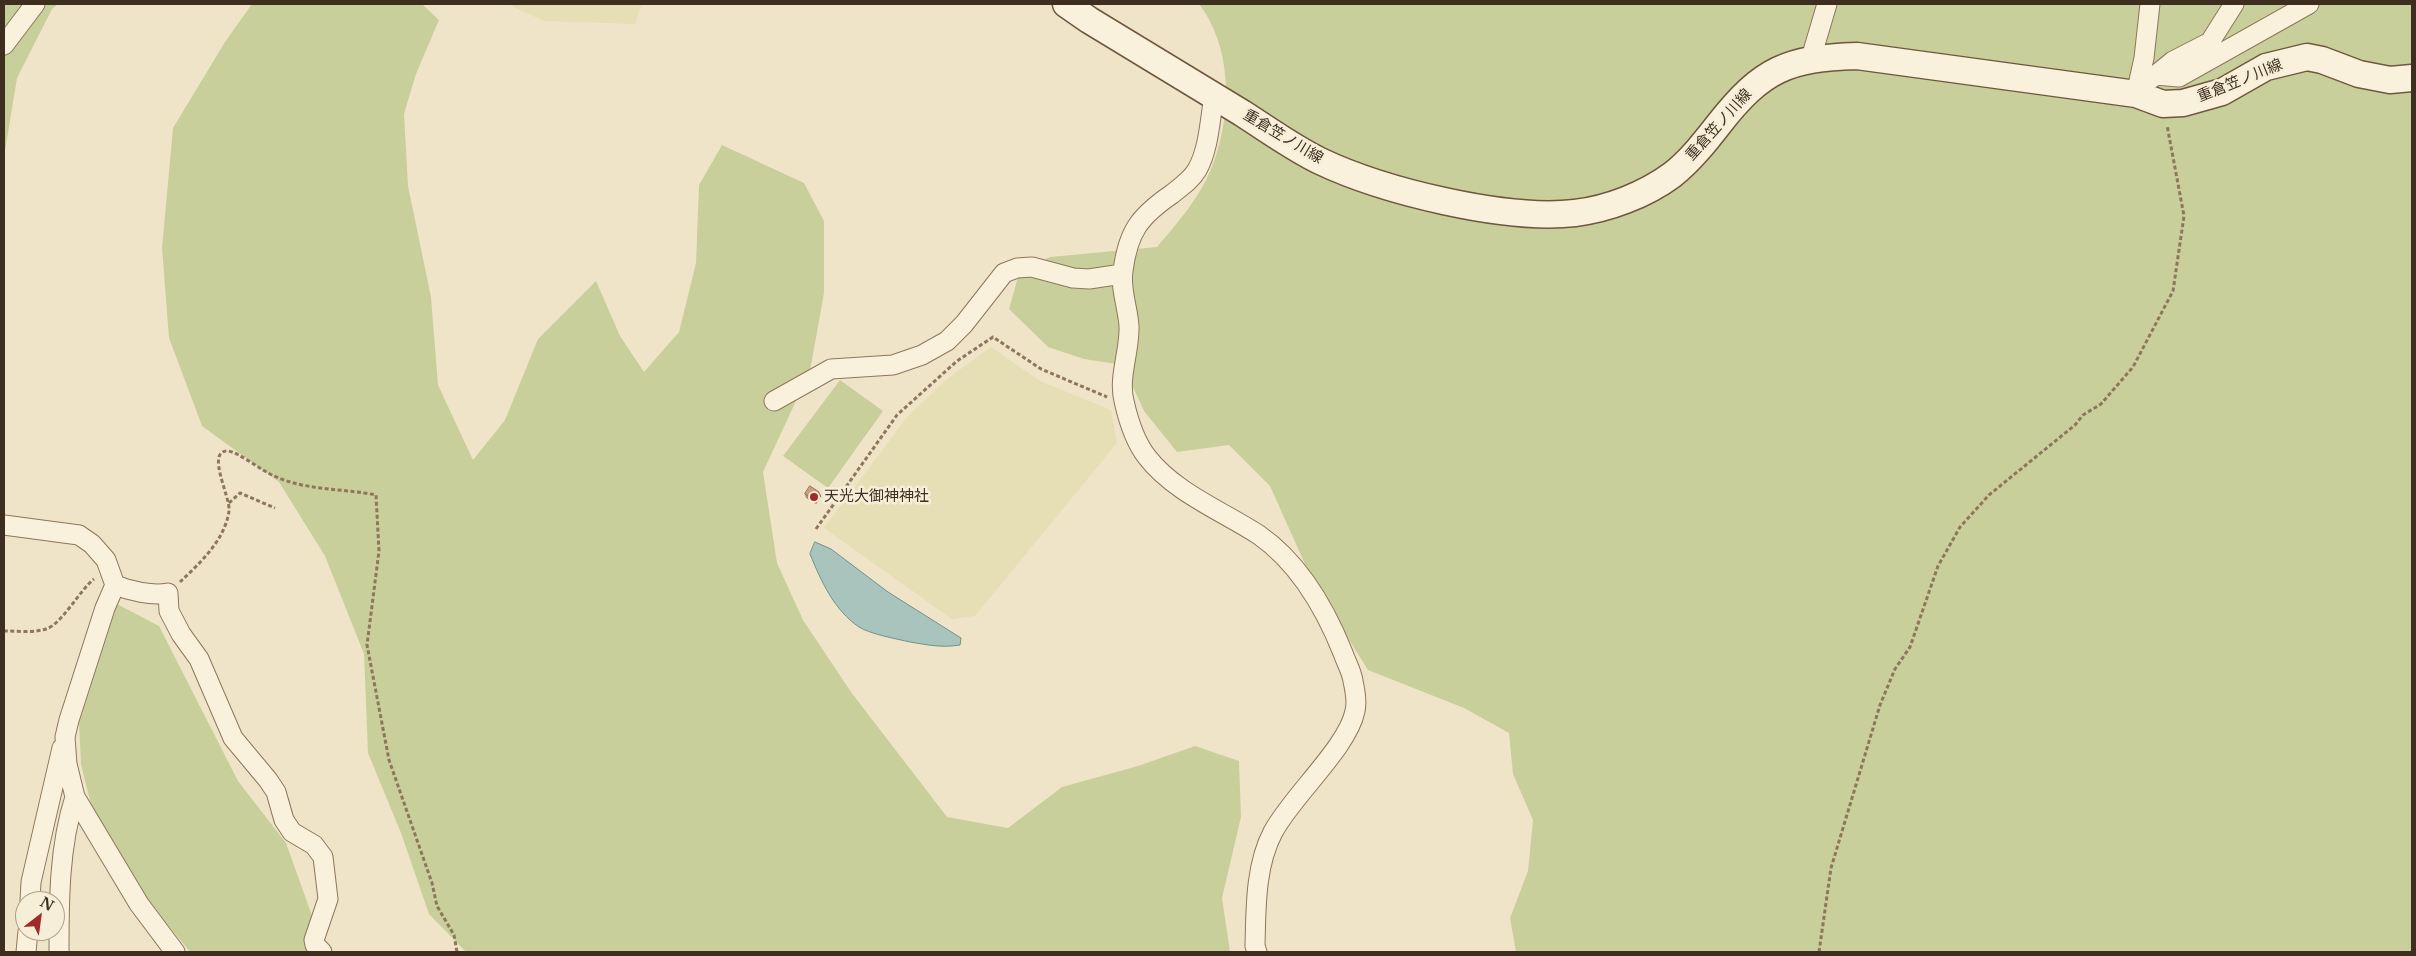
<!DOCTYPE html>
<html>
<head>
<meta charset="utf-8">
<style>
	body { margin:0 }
	#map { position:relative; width:2416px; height:956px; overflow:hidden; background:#f0e4c8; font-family:"Libre Baskerville",serif }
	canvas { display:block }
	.frame { position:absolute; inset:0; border:5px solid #3d2e20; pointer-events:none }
	.north { position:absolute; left:15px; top:891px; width:50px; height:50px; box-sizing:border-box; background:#f7eed8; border:1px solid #ada18e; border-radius:50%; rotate:30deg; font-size:14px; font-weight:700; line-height:20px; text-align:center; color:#3d2e20 }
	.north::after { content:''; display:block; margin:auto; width:18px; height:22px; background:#9e2a2b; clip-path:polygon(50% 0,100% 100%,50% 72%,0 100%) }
</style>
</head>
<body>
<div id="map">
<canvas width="2416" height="956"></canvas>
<div class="frame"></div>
<div class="north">N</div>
</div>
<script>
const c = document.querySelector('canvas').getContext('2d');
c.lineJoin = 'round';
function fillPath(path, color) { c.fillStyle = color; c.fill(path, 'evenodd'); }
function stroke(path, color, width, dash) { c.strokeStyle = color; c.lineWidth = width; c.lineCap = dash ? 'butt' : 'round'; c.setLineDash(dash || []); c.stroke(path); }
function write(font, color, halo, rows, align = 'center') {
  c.font = font + ' "Libre Baskerville","Noto Sans JP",serif'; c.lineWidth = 5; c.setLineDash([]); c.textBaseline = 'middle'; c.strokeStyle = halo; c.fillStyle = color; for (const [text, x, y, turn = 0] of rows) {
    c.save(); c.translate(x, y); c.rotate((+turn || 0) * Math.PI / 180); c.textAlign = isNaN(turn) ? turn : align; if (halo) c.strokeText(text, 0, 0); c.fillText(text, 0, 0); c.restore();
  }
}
fillPath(new Path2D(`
	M507,4h135l-7,20 -91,-3z
	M991,347l49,34 71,29 6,33 -142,173 -23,3 -128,-91 83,-111 40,-38z`), '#e6deb5');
fillPath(new Path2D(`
	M4,4h54l-6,5 -35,69 -13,79z
	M252,4h170l17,16 -23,54 -12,40 4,72 23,111 7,88 35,75 32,-40 33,-81 58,-58 24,55 24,36 35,-40 17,-69 3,-78 23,-40 82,38 20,38v72l-14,78 -47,101 14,91 26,57 48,72 96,125 61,11 54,-41 76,-21 57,-20 44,15 2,56 -19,81 8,54h-764l-37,-38 -28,-81 -33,-80 -4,-99 -39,-98 -46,-74 -77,-56 -33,-88 -7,-90 11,-120 52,-86z
	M1199,4h1213v948h-896l-6,-34 18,-47 5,-51 -20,-46 -4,-41 -45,-25 -96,-38 -55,-88 -43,-96 -41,-41 -52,7 -33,-41 -21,-46 -39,-6 -36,-12 -39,-38 11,-39 30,-13 107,-10c22,-26 46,-53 57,-86 18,-49 18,-114 -15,-157z
	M840,380l43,31 -55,77 -45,-32z
	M117,604l42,22 79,155 48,62 39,109h-135l-37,-45 -61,-98 -11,-45 -2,-41z`), '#c9cf9b');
const water = new Path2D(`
	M815,542l16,7 57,43 73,46 -1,7c-18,3 -32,0 -50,-3 -13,-3 -40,-8 -51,-15 -25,-17 -38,-46 -49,-73z`);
fillPath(water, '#a9c4bc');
stroke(water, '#6f938a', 1);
const minor = new Path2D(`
	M4,45l31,-41
	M1811,58l16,-54
	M2155,75l24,2 130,-73
	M2151,79l22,-18 37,-19 24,-38
	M2136,94l8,-36 6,-54
	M1214,96c-4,23 -5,53 -17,74 -6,10 -15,16 -25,24 -32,22 -44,37 -49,77 -3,18 5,37 6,55 1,25 -11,51 -5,75 4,18 12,42 23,56 27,35 75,54 112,78 40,28 66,73 84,118 3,9 9,19 10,28 2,9 4,22 2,30 -7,36 -63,85 -82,121 -18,34 -17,77 -18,114l2,6
	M774,401l57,-32 62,-4 29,-10 25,-14 17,-17 40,-51 13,-5 15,-1 41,11 16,1 33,-5
	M4,525l75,10 13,9 14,16 9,25 -10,23 -36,112 -4,17 2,27 8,33 64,107 36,48
	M115,585c15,6 37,11 53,8l1,18 12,23 18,25 34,79 35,42 8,12 8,28 8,12 22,13 9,12 5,42 -14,41 1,5 7,7
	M30,901l1,-19 31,-134
	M26,952l2,-21
	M59,952c0,-51 0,-106 16,-155`);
const secondary = new Path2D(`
	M1066,4l23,16c51,31 102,62 153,93 25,16 51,35 78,48 63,30 185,60 255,52 33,-4 70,-18 97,-38 18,-14 33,-33 47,-51 43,-55 69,-66 138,-68l279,38 27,10 20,-1 39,-11 44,-25 41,-10 15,3 37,14 31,6 22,-2`);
stroke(minor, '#8d765c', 21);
stroke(secondary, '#6f573f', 29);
stroke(new Path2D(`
	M229,503l11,-10 35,15
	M816,529l81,-114 60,-54 36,-24 48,32 66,28
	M180,582c20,-19 45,-42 49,-71 2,-13 -24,-61 -1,-60 10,1 33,19 44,24 33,16 69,13 104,20l3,56 -12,94 22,115 43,123 5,23 17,29 3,17
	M4,631c13,0 29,2 42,-2 16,-5 33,-38 48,-50
	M1819,952l12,-84 49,-163 15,-36 15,-22 28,-81 22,-39 29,-32 86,-70 8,-10 18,-11 32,-37 40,-76 11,-75 -17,-91`), '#8d765c', 3, [4, 2.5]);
stroke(minor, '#faf1dc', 19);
stroke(secondary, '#faf1dc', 26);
fillPath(new Path2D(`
	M819,492l2,4 -5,8 -10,-6 -1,-4z`), '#b2896c');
fillPath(new Path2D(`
	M819,492l2,4 -5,8 -1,-5z`), '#916f58');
const building = new Path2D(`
	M810,486l9,6 -4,7 -10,-5z`);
fillPath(building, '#cf9f7d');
stroke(building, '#916f58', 1);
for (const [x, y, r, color] of [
	[814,497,5,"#9e2a2b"]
]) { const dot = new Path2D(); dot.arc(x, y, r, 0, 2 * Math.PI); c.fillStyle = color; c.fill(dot); stroke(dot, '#f7eed8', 2); }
write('15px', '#3d2e20', '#f7eed8', [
	["重倉笠ノ川線",2240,81,-22],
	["重倉笠ノ川線",1719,125,-48],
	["重倉笠ノ川線",1283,137,31]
]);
write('15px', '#3d2e20', '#f7eed8', [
	["天光大御神神社",824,497]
], 'left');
</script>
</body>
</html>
